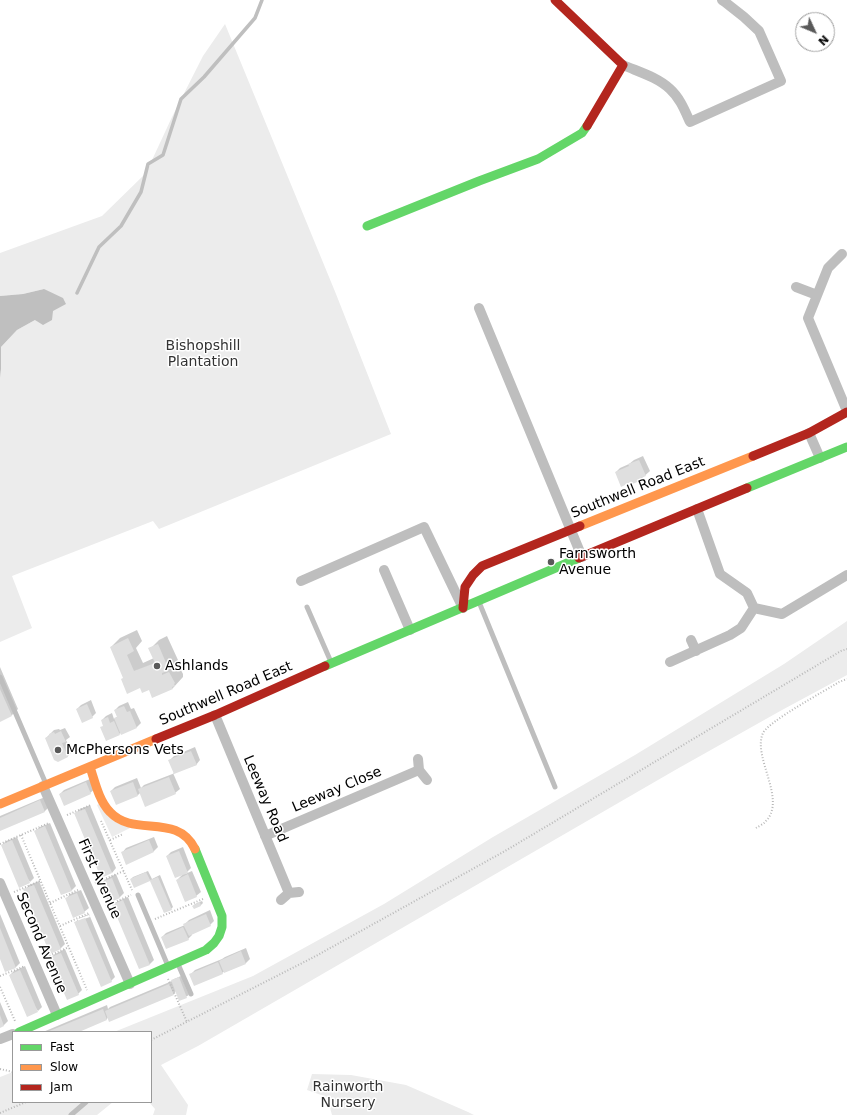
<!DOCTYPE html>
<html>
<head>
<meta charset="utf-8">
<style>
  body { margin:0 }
  #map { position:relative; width:847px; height:1115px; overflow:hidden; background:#fff; font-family:"DejaVu Sans",sans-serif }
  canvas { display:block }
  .legend { position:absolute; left:12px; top:1031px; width:140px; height:72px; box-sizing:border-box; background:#fff; border:1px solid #999; margin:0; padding:5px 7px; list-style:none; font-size:12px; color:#000 }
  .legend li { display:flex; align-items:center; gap:8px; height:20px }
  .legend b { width:20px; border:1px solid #999 }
  .north { position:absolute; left:795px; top:12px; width:40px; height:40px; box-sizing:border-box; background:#fff; border:1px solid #999; border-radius:50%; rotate:134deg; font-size:11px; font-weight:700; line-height:16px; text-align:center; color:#000 }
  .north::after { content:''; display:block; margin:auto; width:14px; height:18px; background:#595959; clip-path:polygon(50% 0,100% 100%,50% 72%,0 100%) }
</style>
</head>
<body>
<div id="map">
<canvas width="847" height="1115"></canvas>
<ul class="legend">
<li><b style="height:5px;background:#63d668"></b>Fast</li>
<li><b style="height:5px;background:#ff974d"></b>Slow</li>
<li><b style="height:5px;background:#b3261e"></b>Jam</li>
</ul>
<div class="north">N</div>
</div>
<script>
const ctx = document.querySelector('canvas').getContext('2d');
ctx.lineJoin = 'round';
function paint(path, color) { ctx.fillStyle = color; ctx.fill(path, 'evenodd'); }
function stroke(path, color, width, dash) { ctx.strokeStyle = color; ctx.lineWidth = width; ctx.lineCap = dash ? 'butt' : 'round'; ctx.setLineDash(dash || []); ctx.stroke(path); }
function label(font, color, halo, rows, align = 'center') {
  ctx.font = font + ' "DejaVu Sans",sans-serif'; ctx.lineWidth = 3; ctx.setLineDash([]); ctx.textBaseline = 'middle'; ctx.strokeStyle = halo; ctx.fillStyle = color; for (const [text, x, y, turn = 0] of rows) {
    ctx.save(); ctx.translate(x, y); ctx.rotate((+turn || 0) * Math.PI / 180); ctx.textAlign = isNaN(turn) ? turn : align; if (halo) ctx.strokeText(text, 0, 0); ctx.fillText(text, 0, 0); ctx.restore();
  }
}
const green = new Path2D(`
  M225,24L336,294L391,434L159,529L153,521L12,576L32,628L0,642V378L1,369V347L17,330L35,320L44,289L23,294L0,296V253L102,216L146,173L172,117L203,56Z
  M847,621V675L782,710L677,769L198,1046L161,1065L188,1105L186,1115H153L155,1109L149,1102H151V1032H114L253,976L384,904L493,837L635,755L784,664Z
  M100,803L130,828L112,837L97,805Z
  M13,1072V1102H113L97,1115H0V1077Z
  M312,1074L351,1075L406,1085L468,1112L474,1115H332L327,1097L307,1090Z`);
const water = new Path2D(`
  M44,289L63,298L66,304L53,311L52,320L43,325L35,320L17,330L1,347V369L0,378V296L23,294Z`);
const shadow = new Path2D(`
  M643,456L650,471L641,479L630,482L616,472L620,468L629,464L634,460Z
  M137,630L142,641L136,648L143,663L154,658L150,649L159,640L167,636L178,660L171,667L178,664L183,674V677L173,688L153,697L150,689L140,687L124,678L111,647L120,638Z
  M0,667L18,709L12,715L0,720Z
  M91,700L96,713L92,717L77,709L81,705Z
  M128,702L131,709L134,708L141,723L137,727L121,732L120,734L104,725L102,720L106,716L112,713L114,719L118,716L115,710L119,706Z
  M65,728L70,737L66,740L72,752L67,757L46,738L54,730L59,729L60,730Z
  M195,747L200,760L196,765L173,773L180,789L175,793L141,792L138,795L111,791L115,787L137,778L141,788L144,785L175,773L170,760L174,756Z
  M90,779L95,789L90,793L60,794L64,790Z
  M45,797L49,807L45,811L0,830V816Z
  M90,805L116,868L112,873L75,814L80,809Z
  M50,823L76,886L72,890L62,894L35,831L40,827Z
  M17,837L34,878L30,882L2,845L6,841Z
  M154,837L158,847L154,851L126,863L122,853L126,848Z
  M183,847L191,868L185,874L192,871L201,892L196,896L177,880L183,874L167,856L171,852Z
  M148,871L152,879L160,875L173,907L171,909L164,912L151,880L134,886L131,879L133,877Z
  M116,874L124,893L120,897L109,901L101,883L106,879Z
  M39,881L65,944L61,948L51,952L25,890L29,885Z
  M81,890L89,908L84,912L66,899L70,894Z
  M128,897L154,960L150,964L140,968L113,905L118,901Z
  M202,901L203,903L201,905L194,908L193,906L195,904Z
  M210,910L214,921L210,925L192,933V935L188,939L162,937L166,933L185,925V924L189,920Z
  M0,914L20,963L16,967L6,971L0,957Z
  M89,914L115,977L111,981L75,923L79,918ZM89,915L90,917L78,921V919Z
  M246,948L250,959L246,963L225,972V971L222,973L190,975L195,970L222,959L225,957Z
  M65,949L82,990L78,994L50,958L55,954Z
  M25,966L42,1007L38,1011L10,975L14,971Z
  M181,976L189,995L180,1000L176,991L173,994L108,1017L107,1019L76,1032H43L107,1005L108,1009L110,1007L172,981L174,979Z
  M0,1002L8,1021L4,1025L0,1027Z`);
const stream = new Path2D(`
  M77,293L99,247L121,226L141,192L148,164L163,155L181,99L204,77L255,18L262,0`);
const building = new Path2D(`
  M639,460L646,476L641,478L642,480L630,485L629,483L621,487L615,472L629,466L628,464Z
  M128,638L134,651L127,655L134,671L155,663L148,648L158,644L169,670L162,673V675L169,672L175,683L174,684L175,686L172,687L173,689L152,698L149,690L142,693L140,688L127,694L121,679L123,678L110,647Z
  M0,689L12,716L0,722Z
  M87,704L93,718L82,723L76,709Z
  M124,706L127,712L130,711L137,728L121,735L114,718L117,717L114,710Z
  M108,717L110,723L114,721L120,735L106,741L100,727L103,726L101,720Z
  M61,731L66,742L62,743L68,757L58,762L54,760L45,738L49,736V734L54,732L55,734Z
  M191,751L197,765L174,774L168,760Z
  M169,777L176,794L145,807L138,789Z
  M86,782L91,794L64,806L59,794Z
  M133,782L138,796L116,805L110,791Z
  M40,800L45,812L0,831V818Z
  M85,809L112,873L101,878L74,813Z
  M45,826L72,891L61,895L34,831Z
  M12,840L30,883L19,888L1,845Z
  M149,840L154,852L126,865L121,852Z
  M179,851L188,873L175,878L166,856Z
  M146,872L150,880L158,877L172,910L164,913L150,881L134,888L130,879Z
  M188,874L197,897L185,902L176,880Z
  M112,878L120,898L109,903L100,883Z
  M34,885L61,949L50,954L23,889Z
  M77,893L85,913L73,918L65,898Z
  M123,900L150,965L139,969L112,905Z
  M200,902L201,906L194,909L192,906Z
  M206,914L211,926L189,936L183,924Z
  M85,918L112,982L101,987L74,922Z
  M183,927L189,940L166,949L161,937Z
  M0,928L16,968L5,972L0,959Z
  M241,951L246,964L224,973L219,961Z
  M61,953L79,995L67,1000L49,958Z
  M218,962L223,974L194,986L189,974Z
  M20,970L38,1012L27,1017L9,975Z
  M179,977L187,998L179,1001L171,980Z
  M169,984L174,995L109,1022L105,1011Z
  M103,1009L107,1020L79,1032H47Z
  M0,1015L4,1026L0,1028Z`);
const path = new Path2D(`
  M67,815L91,805
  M101,821L132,890
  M756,828C759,826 764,824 766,821C787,799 752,757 763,733C769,721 825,691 839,682L847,679
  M21,835L87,990
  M110,840L123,834
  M0,844L49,823
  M95,883L124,871
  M14,892L40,881
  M50,903L78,890
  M106,906L131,895
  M155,919L203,899
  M60,926L89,913
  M44,958L69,947
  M0,976L25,966
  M168,979L187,1022
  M0,987L15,1021
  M151,1040L314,957L505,851L841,651L847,649
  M0,1069L13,1072
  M0,1113L26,1102`);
const lane = new Path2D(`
  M479,602L555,787
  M307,607L331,662
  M0,677L46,784
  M138,895L168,966
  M178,964L191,994
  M71,1115L86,1102`);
const street = new Path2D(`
  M623,65C639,72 657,77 670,89C680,98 685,111 690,122L781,81L759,31L744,17L725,2L722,0
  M842,254L828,268L808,318L847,411
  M796,287L817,295
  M479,308L582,557
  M809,433L820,458
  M697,509L720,574L747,593L754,608
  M384,570L410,630
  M301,581L424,527L463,608
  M691,640L696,651
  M670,662L730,635L741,628L754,608L782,614L847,575
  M215,715L289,893
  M418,759L419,770L427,780
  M43,786L130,984
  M265,836L419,770
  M0,883L57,1015
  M281,900L289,893L299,892
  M0,1039L13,1034`);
const fast = new Path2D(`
  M367,226L479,181L538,159L582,133L587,126
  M747,488L847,447
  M325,666L579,558
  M19,1032L206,950L214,943L219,936L222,927V916L195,849`);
const slow = new Path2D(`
  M580,526L753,456
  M90,767C95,782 99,801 110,812C134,838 177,812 195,849
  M0,804L156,739`);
const jam = new Path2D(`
  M555,0L623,65L587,126
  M753,456L809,433L847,412
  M579,558L747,488
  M463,608L465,587L473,575L482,566L580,526
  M156,739L215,715L325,666`);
const markers = [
  [551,562,4,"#595959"],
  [157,666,4,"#595959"],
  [58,750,4,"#595959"]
];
const parkNames = [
  ["Bishopshill",203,346],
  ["Plantation",203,362],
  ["Rainworth",348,1087],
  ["Nursery",348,1103]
];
const streetNames = [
  ["Southwell Road East",638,488,-22],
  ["Southwell Road East",226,694,-23],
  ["Leeway Close",337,790,-23],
  ["Leeway Road",265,799,67],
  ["First Avenue",99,879,66],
  ["Second Avenue",41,943,67]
];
const poiNames = [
  ["Farnsworth",559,554],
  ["Avenue",559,570],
  ["Ashlands",165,666],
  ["McPhersons Vets",66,750]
];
paint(green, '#ececec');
paint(water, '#bfbfbf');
paint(shadow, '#0003');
stroke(stream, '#bfbfbf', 3.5);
paint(building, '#dfdfdf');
stroke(path, '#b9b9b9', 2, [1, 2]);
stroke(lane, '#bebebe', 5);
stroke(street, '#bebebe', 10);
stroke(fast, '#63d668', 9);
stroke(slow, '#ff974d', 9);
stroke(jam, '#b3261e', 9);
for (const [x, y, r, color] of markers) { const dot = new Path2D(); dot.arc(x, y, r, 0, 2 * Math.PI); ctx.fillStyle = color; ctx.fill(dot); stroke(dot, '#fff', 1.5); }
label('14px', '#333', '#fff', parkNames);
label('14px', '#000', '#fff', streetNames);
label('14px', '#000', '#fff', poiNames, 'left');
</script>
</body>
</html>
